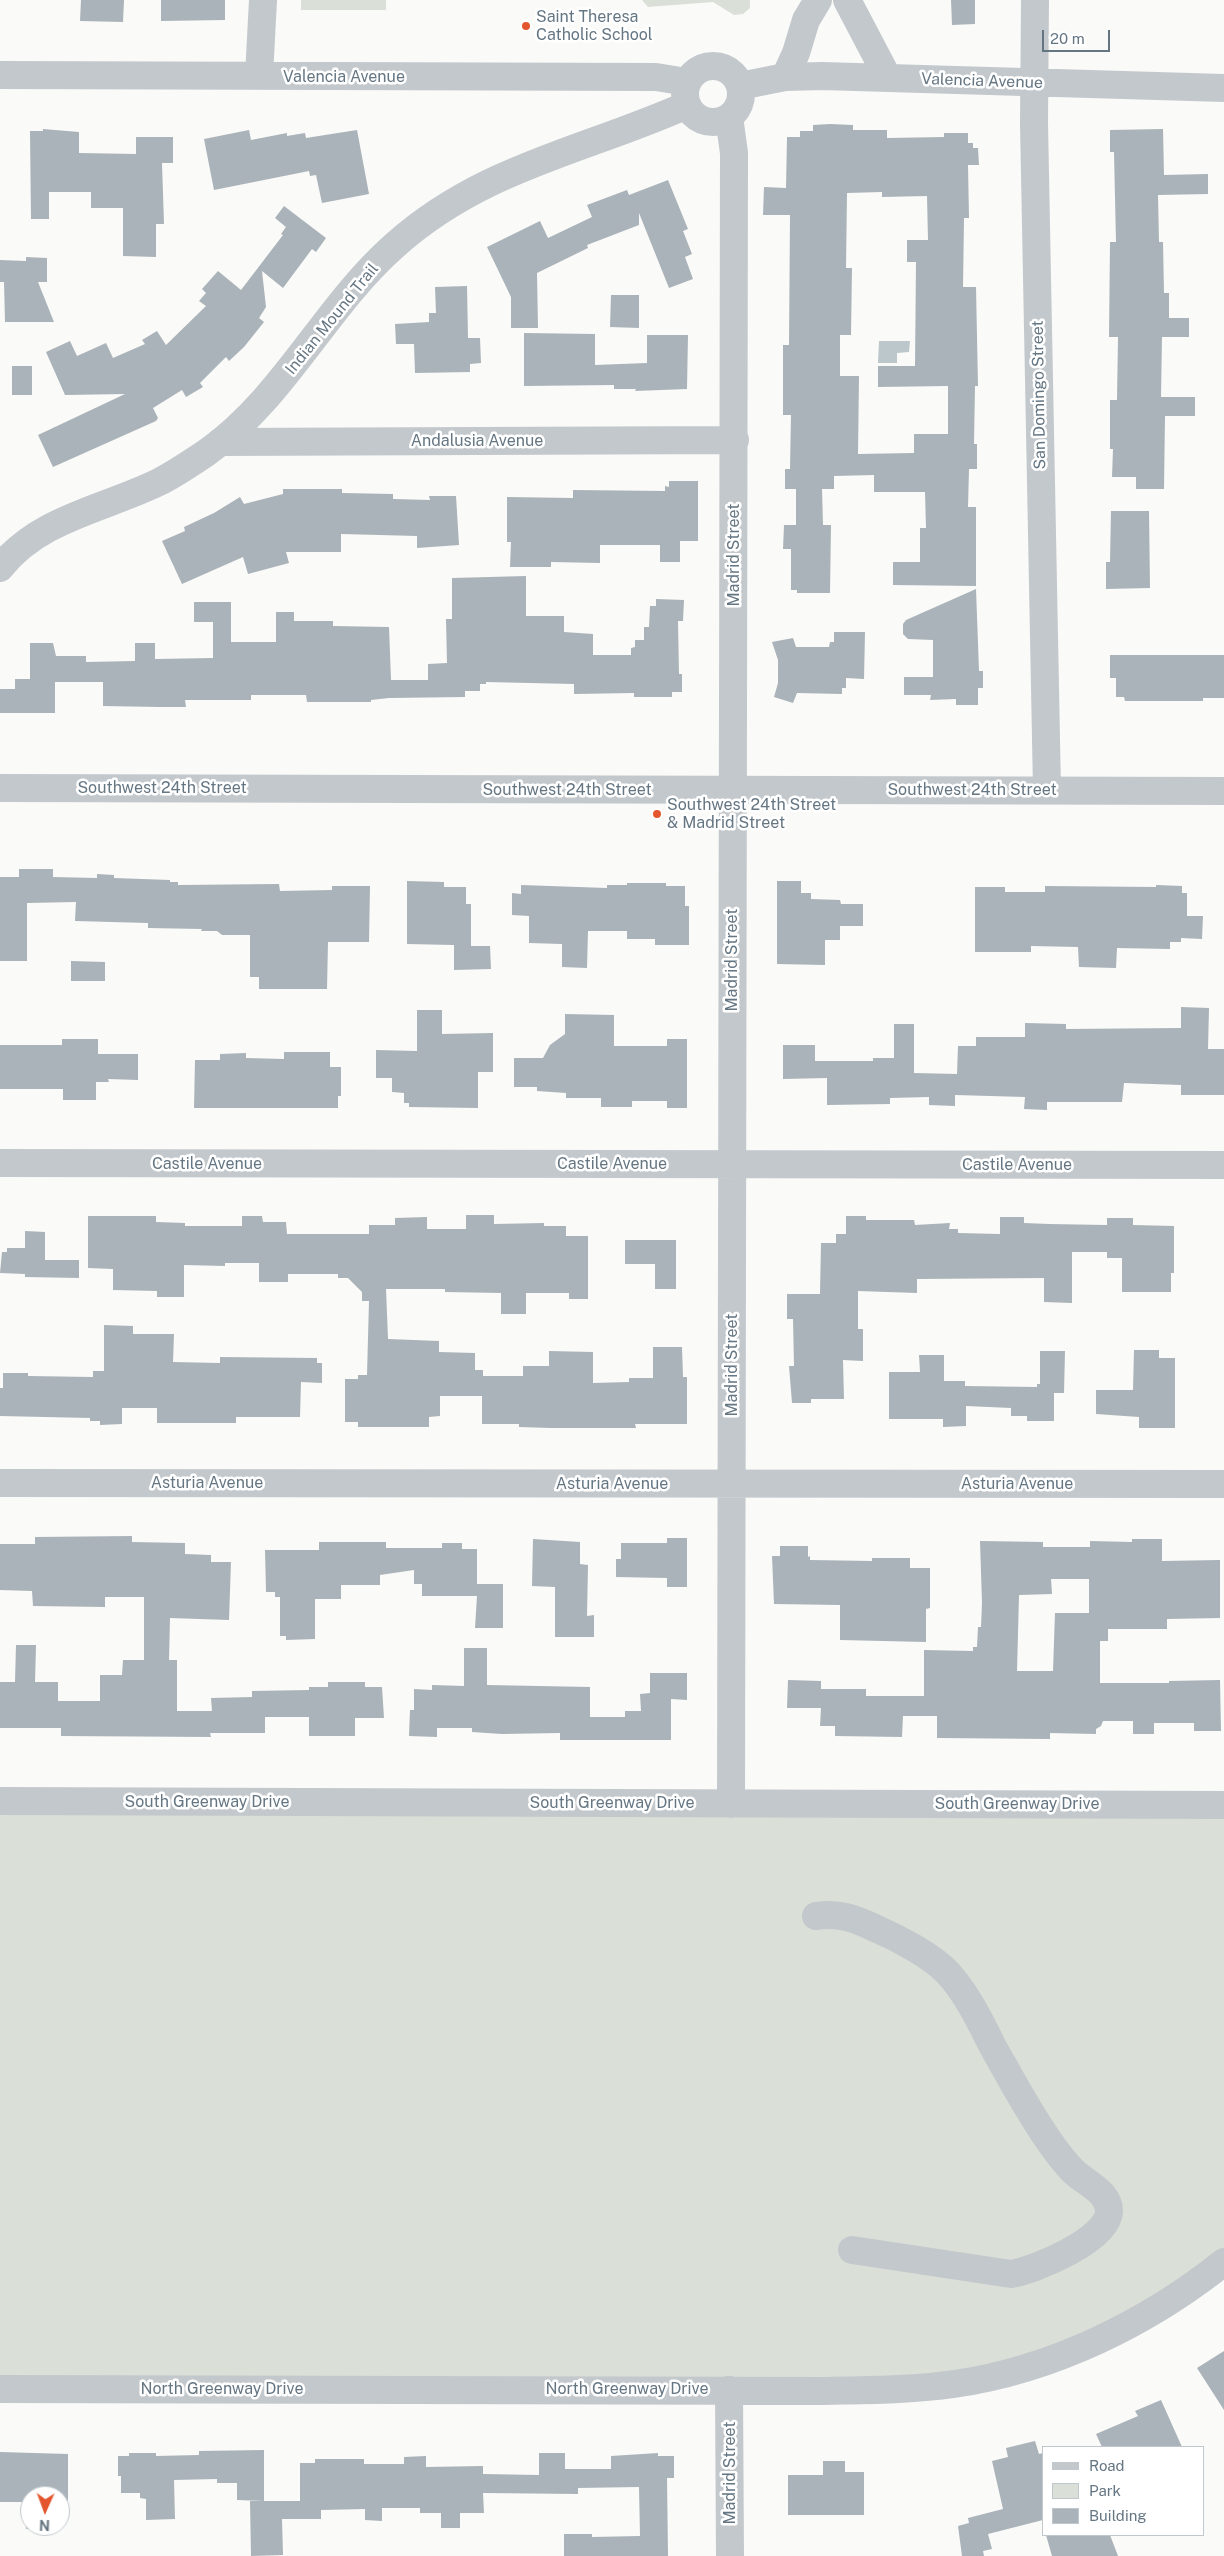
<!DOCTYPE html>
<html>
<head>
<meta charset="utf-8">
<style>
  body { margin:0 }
  #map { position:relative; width:1224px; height:2556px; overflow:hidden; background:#fafaf8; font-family:"Public Sans",sans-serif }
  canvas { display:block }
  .legend { position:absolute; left:1042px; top:2446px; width:162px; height:90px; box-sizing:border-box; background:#fff; border:1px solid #c1c8cd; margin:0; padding:6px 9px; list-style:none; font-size:15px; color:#657683 }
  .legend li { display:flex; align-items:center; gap:10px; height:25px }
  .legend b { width:25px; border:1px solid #c1c8cd }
  .north { position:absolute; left:20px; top:2486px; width:50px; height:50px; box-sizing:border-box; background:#fff; border:1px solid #c1c8cd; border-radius:50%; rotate:182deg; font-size:14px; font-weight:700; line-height:20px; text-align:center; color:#657683 }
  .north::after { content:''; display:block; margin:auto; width:18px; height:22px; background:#e4572e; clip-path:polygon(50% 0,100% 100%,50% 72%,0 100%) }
  .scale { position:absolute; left:1042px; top:30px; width:68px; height:22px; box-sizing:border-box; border:2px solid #657683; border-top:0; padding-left:6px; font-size:15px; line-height:18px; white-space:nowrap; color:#657683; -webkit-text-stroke:4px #fff; paint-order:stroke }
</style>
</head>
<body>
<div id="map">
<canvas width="1224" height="2556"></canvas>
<ul class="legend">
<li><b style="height:6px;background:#c3c8cc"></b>Road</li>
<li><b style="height:14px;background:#dadfd7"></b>Park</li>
<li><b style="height:14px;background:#aab3b9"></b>Building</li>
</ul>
<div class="north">N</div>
<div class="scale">20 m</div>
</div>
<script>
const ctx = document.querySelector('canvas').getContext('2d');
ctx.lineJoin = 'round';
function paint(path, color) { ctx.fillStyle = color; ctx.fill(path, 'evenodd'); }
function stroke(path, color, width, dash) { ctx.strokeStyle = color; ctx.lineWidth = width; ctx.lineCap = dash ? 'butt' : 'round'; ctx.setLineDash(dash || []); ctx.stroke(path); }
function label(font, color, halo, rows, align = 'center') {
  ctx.font = font + ' "Public Sans",sans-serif'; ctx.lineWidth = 5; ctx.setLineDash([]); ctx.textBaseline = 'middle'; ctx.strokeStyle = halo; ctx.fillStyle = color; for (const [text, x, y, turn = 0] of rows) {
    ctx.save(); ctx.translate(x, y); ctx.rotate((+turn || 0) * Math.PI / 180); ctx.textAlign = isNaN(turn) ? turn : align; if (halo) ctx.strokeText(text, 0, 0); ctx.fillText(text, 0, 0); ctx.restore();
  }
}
const green = new Path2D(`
  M301,0H386V10H301Z
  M642,0H750V8L743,14L734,15L713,2L648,7Z
  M0,1811L1224,1814V2249L1162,2296L1039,2354L900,2381L0,2380Z`);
const water = new Path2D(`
  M879,341H910L909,352L897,353V363H878Z`);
const building = new Path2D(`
  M81,0H124L123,22L80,21Z
  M161,0H225V20L161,21Z
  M951,0H975V24L952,25Z
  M830,124L853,125V130H887V138L944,137V133H968V143H973V148H978L979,165H968L969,218H964L963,287H976L978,386H975L974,444H977V469H969L968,507H976V586L893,585V562H920V528H926L925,492H874V475L834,476V489H822L823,525H831L830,593H797V590H791V549H783L784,525H796V489H785V469H790L791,415H783V345H789L790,215H763L764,187L786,188L787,137H800V131H813V125ZM882,192V197L927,196L928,240H907V262H916L915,366H878V387L948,386V434H914V453L858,454L859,376H840V335H851L852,268H846L847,193Z
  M43,129L79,132V153L136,154V137H173V163H162L164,224H156V257L123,256V208H91V192H49V219H31L30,131H43Z
  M1163,129L1164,175L1208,174V194L1158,195L1159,242H1163L1164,293H1169V318H1189V337H1162L1161,397H1195V416H1165L1164,489H1136V477H1112L1113,449H1110V400H1117L1118,337H1109L1110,242H1116L1114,152H1110V130Z
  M249,130L251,140L287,133V136L305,133L306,138L357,130L369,194L322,203L316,175L310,176L309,171L214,190L204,139Z
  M668,180L688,229L683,231L692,254L685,257L693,279L669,288L639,213V225L587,245L588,248L537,273L538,328H511V297L487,247L540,221L548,238L592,217L587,205L627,190L629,195Z
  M284,206L326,238L316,252L312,249L283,288L262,271L266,307L259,318L264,322L244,347L229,361L226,357L200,383L203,387L186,397L182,390L153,408L158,418L156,421L53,467L38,435L125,394L65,395L46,352L70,341L77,356L106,343L113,358L145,344L142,340L157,331L166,345L206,306L199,301L206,293L202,289L218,271L241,290L283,235L281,234L286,227L275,218Z
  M26,257L47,258V282H38L54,322H5L4,282H0V260L26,261Z
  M467,286L468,338H480L481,363L470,364V372L415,373L414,344H396L395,324L429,322V313H436L435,287Z
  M611,295H639V328L610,327Z
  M524,333L595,334V365L647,363V335H688L687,389L635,391L636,389H614V385L524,386Z
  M12,366H32V395H12Z
  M669,481H698V541H680V562H660V545H600V563L551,562V567H510L511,542H507V497L573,498V490L665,491V486L669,487Z
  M283,489H342V493L393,494V499L430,500L429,496H456L459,545L417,548V536L341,534V552H286L289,563L248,574L243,557L182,584L162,541L185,531L184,527L214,513L240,497L244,504L283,494Z
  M1111,511H1149L1150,588L1106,589V562H1110Z
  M526,576V616H564V632L593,634V655H631V648L635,647V640H644V627H649L650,606H656V599L684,600L683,621H678L679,674H682V692H672V697H634V693L574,694V684L486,682V684H480V691H465V697L389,698L371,700V702H307L306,695H251V700H185L186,707H159L103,706V682H55V713H0V689H15V679H30V643H53L56,656H86V662L135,661V643H155V659L213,658V622H194V602H231V642H276V612H294V621H333V626L389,627L391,680H428V664L447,663L446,619H452V578Z
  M976,589L979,671H983V688H978V705H956V699L930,700L931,695H904V677H933V640L908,639L903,634V624L906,620Z
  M834,632H865L864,679L846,678V688H842V694L797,693L793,703L774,697L778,683V660L772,642L793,638L796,647H829L830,642H834Z
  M1110,655H1224V698H1203V701H1125L1124,697H1116V678H1110Z
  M19,869H53V877L97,878V874L114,875V878L170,880V882H178V885L279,884L280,891L332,890V886H370L369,942H328L327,989H259V977H250V935H222L217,931H201L202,929L148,928V923L75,921L76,902L27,903V961H0V877H19Z
  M407,881L444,882V887H466V904H471V946H490L491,969L454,970V945L407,944Z
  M777,881H801V893H811V899L840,900L841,904H863V926H840V940H825V965L777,964Z
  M627,883H666V886H685V906H689V945H655V939H627V931H588L587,968L562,967V944L529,943V916L512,915V893L521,894V885L607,888V885H627Z
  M1156,885L1182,886V893H1187V916H1203L1202,939L1181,938V942H1170V949L1117,948L1116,968L1079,967L1078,947L1031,946V952H975V887H1005V892H1045V886L1156,887Z
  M71,961L105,962V981H71Z
  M1181,1007L1209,1008L1208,1049H1224V1095H1181V1085L1124,1083L1122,1102H1047V1110L1024,1109L1025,1097L955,1095V1106L929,1105V1097L890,1098V1104L827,1105V1078L783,1079V1045H815V1061H873V1058H894V1024H914V1073L957,1074L958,1046H976V1037H1025V1023L1066,1024V1029L1181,1028Z
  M417,1010H442V1034L493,1033V1072H478V1108L409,1107V1103H404V1093L392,1092V1078H376V1050L417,1051Z
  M565,1014L614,1015V1046H667V1039H687V1108H667V1101H632V1107H601V1098H566V1093L537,1091V1087H514V1058H543L550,1045L565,1034Z
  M62,1039H98V1054H138V1080L108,1079L109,1082H96V1100H63V1089H0V1045H62Z
  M284,1052H330V1067H341V1096H338V1108H194L195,1060H220V1054L246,1053V1058L284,1059Z
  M466,1215H494V1224L544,1223V1226H566V1236H588V1299H569V1293H526V1314H501V1293L445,1292V1289H386L388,1339L439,1341V1352L475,1353V1370H483V1376H523V1366H549V1351L593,1352V1383L629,1382V1378H653V1347H682L683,1377H687V1424H635L636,1428H551L519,1427V1424H482V1396H440V1416L429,1417V1427H358V1422H345V1379H358V1375H367L369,1301H362V1292L348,1278H338V1274H288V1282H259V1263H225V1266L184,1265V1297H157V1291L113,1290V1269L88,1268V1216H156V1222L185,1223V1226H242V1216H262L263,1222H286L287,1234H369V1225H395V1218L427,1217V1229H466Z
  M846,1216H866V1220H914L915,1225L950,1223L949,1229H958V1233L1000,1234V1217H1024V1223L1049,1224L1107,1225V1218H1133V1225L1174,1226V1273H1171V1292H1122V1258H1107V1252H1072V1303L1044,1302V1278L917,1279V1293L858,1291V1329H863V1361L843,1360L844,1399H811V1403H792L789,1366H794L793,1319H787V1294H820L821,1243H836V1234H846Z
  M25,1231L45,1232V1260H79V1278L25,1277V1274L0,1273L2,1252H7V1248H25Z
  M625,1240H676V1289H655V1264H625Z
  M104,1325L133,1326V1334H174L173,1362L220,1363V1357L317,1358V1363H322V1383L301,1382L300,1417H236V1423H157V1408H122V1424L100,1425V1421H90V1418L0,1416V1388H3V1373H28V1376L93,1377V1371H104Z
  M1134,1350H1159V1358H1175V1428H1139V1417L1096,1414V1390H1133Z
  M1040,1351H1065L1064,1393H1054V1421H1027V1416H1011V1408L966,1406V1426L943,1427V1419H889V1372H920L919,1355H944V1381H965V1386L1037,1387V1384H1040Z
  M132,1536V1542L185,1543V1554L211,1555V1562H231L229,1620L170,1618L169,1660H177V1711H212L211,1698L252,1697V1691L309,1690V1687H328V1682H365V1687H382L384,1718H355V1736H309V1717H265V1733H210L211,1737L61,1736V1728H0V1682H15L16,1645H36L35,1682H58V1701H100V1675H122L123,1660H144V1597H105V1607L33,1606L32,1591L0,1590V1544H35V1537Z
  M667,1538H687V1587H667V1578L616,1577V1559H621V1543H667Z
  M533,1539L580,1542V1564L588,1565L587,1616L594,1615V1637H555V1587L532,1586Z
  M1132,1539H1162V1561L1220,1560V1618L1167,1619V1629H1108V1641H1100V1683H1169V1681L1220,1680L1221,1731H1194V1723H1154V1734H1133V1721H1103L1101,1726L1096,1729V1734L1050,1733V1739L937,1738V1716H903L902,1737L835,1736V1726H820L821,1708H787L788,1680L821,1681V1689H866V1696H924V1650L973,1651V1647H977L978,1627H981L982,1603L980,1541L1043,1542V1547H1090V1541L1132,1542ZM1051,1579H1089V1613H1055L1053,1671H1017L1019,1595L1052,1594Z
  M319,1542H386V1548H442V1543H462V1549H477V1596V1584H503V1628H475L477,1596H422V1584H414V1570L380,1575V1585H341V1599H315V1639L286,1640V1636H280V1597H275V1592H266L265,1550H319Z
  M780,1546H808V1557L810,1556V1560L872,1561V1558H910V1568H930V1608L926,1609V1642L840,1640V1605L774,1604L772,1556H780Z
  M464,1648H487V1685L590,1687V1717H625V1711H641L640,1694L650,1693V1673H687V1700L671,1699V1740H560V1733L502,1734L472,1732V1728H437V1737L409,1736L410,1710H414V1689L432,1690V1685L464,1686Z
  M1224,2351V2410L1197,2368Z
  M1161,2400L1182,2447H1102L1096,2434L1138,2416L1135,2411Z
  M1035,2441L1039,2454L1043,2453V2520L988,2534L992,2549L983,2551L984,2556H962L958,2526L969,2523L968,2518L1003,2509L992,2461L1008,2457L1006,2448Z
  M264,2450V2501L237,2500V2483H217V2479L174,2480L175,2519L146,2520V2499L140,2498V2493H121V2476H118V2456H129V2453H156V2456L199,2455V2451Z
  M0,2452L68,2454V2501L60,2502V2496H30V2526H55V2529H26V2502H0Z
  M539,2453H565V2469H611V2456L658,2453V2456H674V2478H667L668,2556H564V2534H592V2537L640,2536L639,2487L578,2488V2494L483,2493L484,2513H460V2528H441V2513H420V2508H382V2521L365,2520V2509L321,2510V2519H282L283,2555L251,2556L250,2501H300V2463H315V2459H364V2464H404V2457L426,2456V2467L483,2466V2474L539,2475Z
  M823,2461H845V2472H864V2515H788V2475H823Z
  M1046,2535H1110L1118,2556H1052Z`);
const minor = new Path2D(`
  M847,0L888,78
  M1035,0L1034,123L1047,790
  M685 94a28 28 0 1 1 56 0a28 28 0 1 1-56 0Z
  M0,75L656,77L687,82
  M259,76L263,0
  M785,77L796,53L806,20L818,0
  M740,86L785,77L822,76L1224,88
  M729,117L734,153L731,1804
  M220,442L735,440
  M0,568C39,518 104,509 159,482C175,474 191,463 206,453C285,397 324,308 394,246C482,167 584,151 687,105
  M0,788L1224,791
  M0,1163L1224,1165
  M0,1483L1224,1484
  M0,1801L1224,1805
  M816,1916C839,1912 856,1919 877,1929C898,1938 932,1956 948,1973C967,1994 980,2021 993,2047C1011,2079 1028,2111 1049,2141C1056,2151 1064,2162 1073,2171C1085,2183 1110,2192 1109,2212C1107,2240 1035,2270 1011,2274L852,2250
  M0,2389L825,2391C868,2390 911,2390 954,2384C1052,2370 1148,2323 1224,2262
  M729,2390L730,2556`);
const markers = [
  [526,26,5,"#e4572e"],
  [657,814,5,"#e4572e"]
];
const poiNames = [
  ["Saint Theresa",536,17],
  ["Catholic School",536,35],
  ["Southwest 24th Street",667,805],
  ["& Madrid Street",667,823]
];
const streetNames = [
  ["Valencia Avenue",344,77],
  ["Valencia Avenue",982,81,2],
  ["Indian Mound Trail",332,319,-51],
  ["San Domingo Street",1039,395,-91],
  ["Andalusia Avenue",477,441],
  ["Madrid Street",734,555,-90],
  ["Southwest 24th Street",162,788],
  ["Southwest 24th Street",567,790],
  ["Southwest 24th Street",972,790],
  ["Madrid Street",732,960,-90],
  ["Castile Avenue",207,1164],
  ["Castile Avenue",612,1164],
  ["Castile Avenue",1017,1165],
  ["Madrid Street",732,1365,-90],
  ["Asturia Avenue",207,1483],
  ["Asturia Avenue",612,1484],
  ["Asturia Avenue",1017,1484],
  ["South Greenway Drive",207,1802],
  ["South Greenway Drive",612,1803],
  ["South Greenway Drive",1017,1804],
  ["North Greenway Drive",222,2389],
  ["North Greenway Drive",627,2389],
  ["Madrid Street",730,2473,-90]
];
paint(green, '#dadfd7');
paint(water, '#bbc7cb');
paint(building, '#aab3b9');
stroke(minor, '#c3c8cc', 28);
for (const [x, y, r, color] of markers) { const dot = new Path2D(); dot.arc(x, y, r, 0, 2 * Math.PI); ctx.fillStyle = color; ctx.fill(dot); stroke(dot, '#fff', 2); }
label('16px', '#657683', '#fff', poiNames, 'left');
label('16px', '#657683', '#fff', streetNames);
</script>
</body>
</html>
